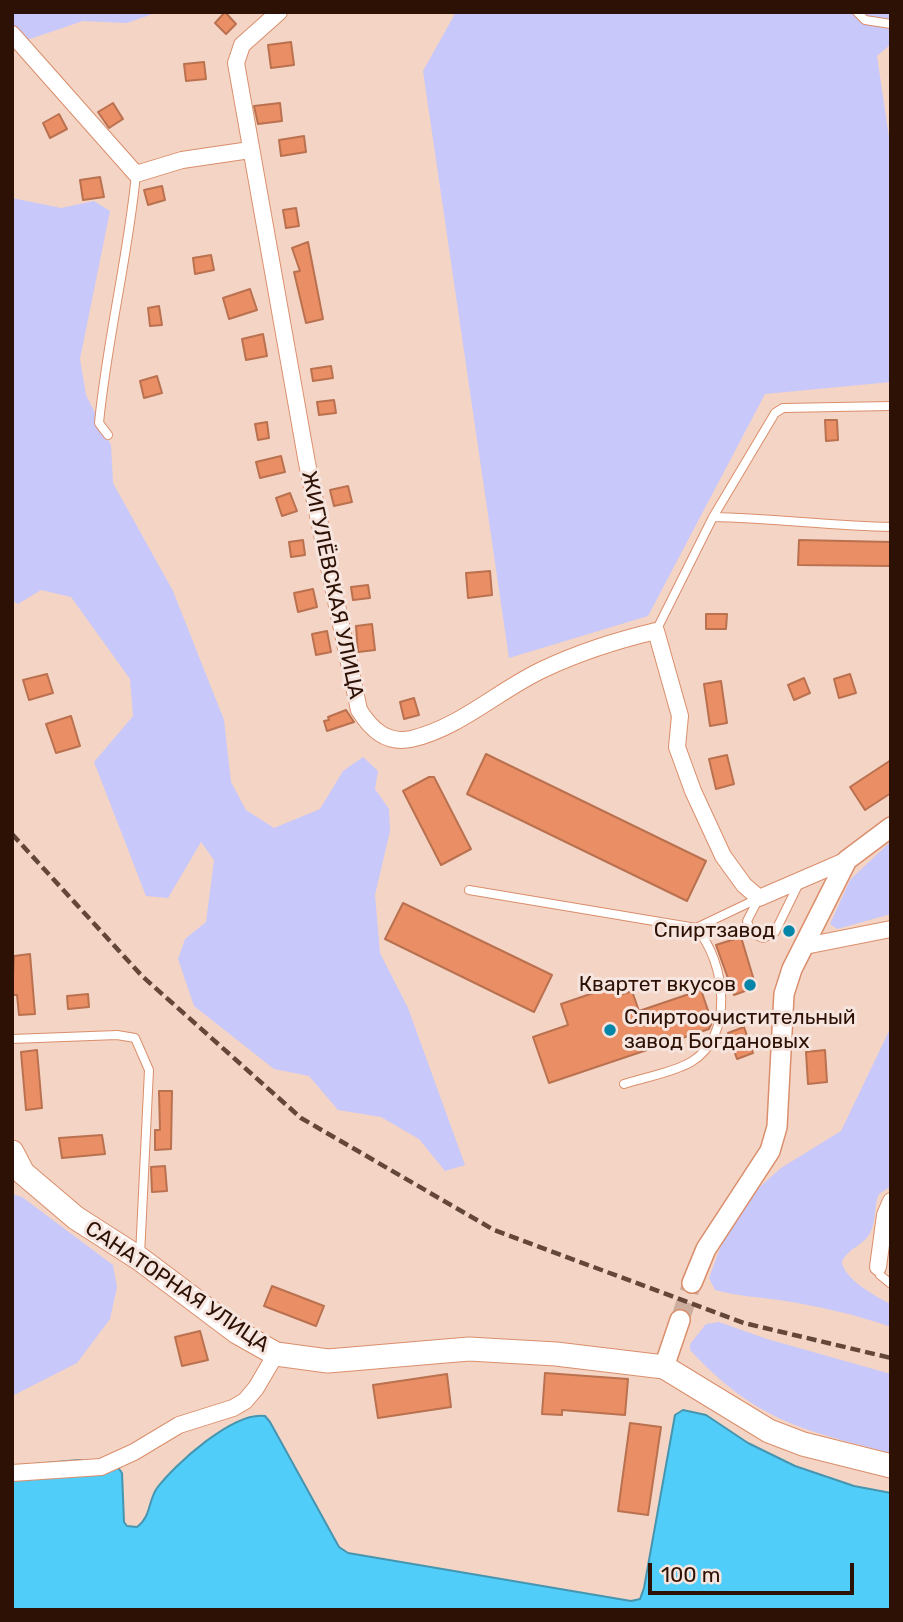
<!DOCTYPE html>
<html>
<head>
<meta charset="utf-8">
<style>
  body { margin:0 }
  #map { position:relative; width:903px; height:1622px; overflow:hidden; background:#f4d4c5; font-family:Rubik,sans-serif }
  canvas { display:block }
  .frame { position:absolute; inset:0; border:14px solid #2d1104; pointer-events:none }
  .scale { position:absolute; left:648px; top:1563px; width:206px; height:32px; box-sizing:border-box; border:4px solid #2d1104; border-top:0; padding-left:9px; font-size:21px; line-height:24px; white-space:nowrap; color:#2d1104; -webkit-text-stroke:5px #f6e5de; paint-order:stroke }
</style>
</head>
<body>
<div id="map">
<canvas width="903" height="1622"></canvas>
<div class="frame"></div>
<div class="scale">100 m</div>
</div>
<script>
const ctx = document.querySelector('canvas').getContext('2d');
ctx.lineJoin = 'round';
function paint(path, color) { ctx.fillStyle = color; ctx.fill(path, 'evenodd'); }
function stroke(path, color, width, dash) { ctx.strokeStyle = color; ctx.lineWidth = width; ctx.lineCap = dash ? 'butt' : 'round'; ctx.setLineDash(dash || []); ctx.stroke(path); }
function label(font, color, halo, rows, align = 'center') {
  ctx.font = font + ' Rubik,sans-serif'; ctx.lineWidth = 6; ctx.setLineDash([]); ctx.textBaseline = 'middle'; ctx.strokeStyle = halo; ctx.fillStyle = color; for (const [text, x, y, turn = 0] of rows) {
    ctx.save(); ctx.translate(x, y); ctx.rotate((+turn || 0) * Math.PI / 180); ctx.textAlign = isNaN(turn) ? turn : align; if (halo) ctx.strokeText(text, 0, 0); ctx.fillText(text, 0, 0); ctx.restore();
  }
}
const green = new Path2D(`
  M12,12H158L127,23L83,21L24,41L12,29Z
  M456,12H891V44L877,56L891,151V382L765,394L648,616L509,658L423,71Z
  M12,198L61,208L94,201L110,211L80,359L86,395L111,445L113,483L173,591L224,720L231,782L246,810L274,828L320,809L343,771L363,757L378,771L375,789L389,809L390,831L375,895L380,953L408,1008L465,1165L445,1171L419,1139L381,1117L338,1110L309,1076L274,1069L194,1006L178,959L185,939L206,922L214,860L201,842L168,898L146,896L94,762L133,716L130,679L71,597L41,590L18,604L12,600Z
  M891,841V914L837,929L830,924L850,880Z
  M891,1027V1186L879,1194C873,1206 877,1221 870,1233C863,1246 848,1248 842,1262C844,1279 876,1297 891,1304V1327C854,1314 818,1306 779,1300C757,1297 737,1296 715,1290L709,1278L725,1235L755,1191L781,1168L841,1131Z
  M12,1194L22,1197L113,1265L117,1287L110,1319L77,1363L12,1396Z
  M719,1322L767,1339L891,1374V1453C802,1430 755,1420 690,1350V1344L706,1324Z`);
const water = new Path2D(`
  M683,1410L706,1415L748,1443L795,1466L854,1486L891,1493V1610H12V1466L79,1460L117,1466L122,1473L124,1522L127,1526L137,1527C151,1517 148,1501 157,1488C175,1464 234,1411 265,1416L270,1422L339,1547L348,1553L631,1601L640,1599L644,1588L675,1415Z`);
const building = new Path2D(`
  M225,12L236,24L226,34L215,23Z
  M291,42L294,65L271,68L268,45Z
  M204,62L206,79L186,81L184,64Z
  M113,103L123,119L109,128L98,112Z
  M280,103L282,121L258,124L254,106Z
  M59,114L67,129L50,138L43,123Z
  M304,136L306,152L281,156L279,140Z
  M100,177L104,197L83,200L80,180Z
  M162,186L165,200L148,205L144,190Z
  M296,208L299,226L286,228L283,210Z
  M308,242L323,319L306,323L294,272L300,271L292,248Z
  M211,255L214,270L195,274L193,258Z
  M250,289L257,310L229,319L223,298Z
  M159,306L162,325L150,326L148,308Z
  M263,334L267,356L246,360L242,339Z
  M331,366L333,378L313,381L311,369Z
  M157,376L162,393L144,398L140,381Z
  M334,400L336,413L319,415L317,402Z
  M825,420H837L838,440L826,441Z
  M267,422L269,438L258,440L255,424Z
  M281,456L285,472L260,478L256,462Z
  M348,486L352,502L334,506L330,490Z
  M290,493L297,511L282,516L276,498Z
  M303,540L305,555L291,557L289,542Z
  M799,540L891,542V566L798,565Z
  M490,571L492,595L468,598L466,573Z
  M368,585L370,598L353,600L351,587Z
  M313,589L317,607L298,612L294,593Z
  M706,614H727L726,629H706Z
  M372,624L375,650L358,652L356,626Z
  M327,631L331,652L316,655L312,634Z
  M47,674L53,693L29,700L23,680Z
  M850,674L856,693L839,698L834,679Z
  M804,678L810,693L794,700L788,685Z
  M721,681L727,723L710,726L704,684Z
  M414,698L419,715L404,719L400,702Z
  M346,710L354,722L327,731L324,721L329,720L328,717Z
  M71,716L80,746L56,753L46,724Z
  M486,754L706,861L687,901L467,794Z
  M727,755L734,784L716,789L709,759Z
  M891,760V793L865,810L850,787Z
  M429,777H434L471,849L441,865L403,791Z
  M403,903L552,975L534,1012L385,939Z
  M741,937L756,987L734,995L716,945Z
  M30,954L35,1014L19,1015L17,995H12L14,956Z
  M617,985L620,995L632,991L639,1011L701,990L712,1022L709,1029L549,1083L533,1037L568,1025L561,1004Z
  M88,994L89,1007L68,1009L67,996Z
  M744,1027L753,1053L737,1059L728,1033Z
  M37,1050L42,1108L26,1110L21,1052Z
  M825,1050L827,1082L808,1084L806,1052Z
  M159,1091H172L171,1149L155,1150V1130H160Z
  M102,1135L105,1154L62,1158L59,1138Z
  M165,1166L167,1191L152,1192L151,1167Z
  M272,1286L324,1306L316,1326L264,1306Z
  M200,1331L208,1360L182,1366L175,1337Z
  M545,1373L628,1379L625,1415L562,1410V1415L542,1414Z
  M447,1374L451,1407L378,1418L373,1385Z
  M630,1423L661,1427L648,1515L618,1511Z`);
const tertiaryTunnel = new Path2D(`
  M680,1320L692,1283`);
const service = new Path2D(`
  M857,12L865,20L891,24
  M108,435L99,423C107,339 128,258 136,174
  M713,517C773,518 831,526 891,527
  M656,631L713,517L775,413L783,408L891,406
  M469,890L696,928C726,962 735,1036 691,1062C672,1073 645,1077 624,1084
  M759,898L747,921L751,933L763,938L775,932L799,883
  M696,928L759,898
  M12,1039L117,1035L135,1038L149,1070L140,1255
  M878,1267L880,1275L891,1284`);
const minor = new Path2D(`
  M279,12L242,45L236,63L307,463L359,710C371,729 386,744 411,739C460,728 500,689 544,669C580,652 618,640 656,631L680,716L677,747L693,791L723,856L744,885L759,898L847,860
  M12,34L136,174L182,160L250,150
  M805,946L891,929
  M878,1267L885,1215L891,1201
  M12,1473L101,1467L134,1452L179,1425L233,1408L245,1401L256,1388L276,1354`);
const tertiary = new Path2D(`
  M692,1283L706,1249L770,1151L777,1127L784,994L792,969L847,860L891,827
  M664,1367L680,1320`);
const secondary = new Path2D(`
  M12,1152L23,1173L76,1218L140,1259L237,1332L276,1354L328,1361L469,1349L556,1354L664,1367L769,1431L803,1444L891,1466`);
const rail = new Path2D(`
  M12,834L142,976L301,1118L494,1230L744,1323L891,1358`);
const markers = [
  [789,931,7,"#0585a8"],
  [750,985,7,"#0585a8"],
  [610,1030,7,"#0585a8"]
];
const streetNames = [
  ["ЖИГУЛЁВСКАЯ УЛИЦА",332,585,78],
  ["САНАТОРНАЯ УЛИЦА",177,1287,34]
];
const poiNames = [
  ["Спиртзавод",775,931],
  ["Квартет вкусов",736,985],
  ["Спиртоочистительный",624,1018,"left"],
  ["завод Богдановых",624,1042,"left"]
];
paint(green, '#c8c8fa');
paint(water, '#51cdf9');
stroke(water, '#4695b0', 2);
paint(building, '#ea8f65');
stroke(building, '#ba714f', 2);
stroke(tertiaryTunnel, '#ccad9e', 19, [19, 10]);
stroke(service, '#da8e6b', 10);
stroke(minor, '#da8e6b', 18);
stroke(tertiary, '#da8e6b', 22);
stroke(secondary, '#da8e6b', 25);
stroke(service, '#fff', 8);
stroke(minor, '#fff', 16);
stroke(tertiary, '#fff', 19);
stroke(secondary, '#fff', 23);
stroke(rail, '#65473a', 4.5, [10, 5]);
for (const [x, y, r, color] of markers) { const dot = new Path2D(); dot.arc(x, y, r, 0, 2 * Math.PI); ctx.fillStyle = color; ctx.fill(dot); stroke(dot, '#f6e5de', 2.5); }
label('21px', '#2d1104', '#f6e5de', streetNames);
label('21px', '#2d1104', '#f6e5de', poiNames, 'right');
</script>
</body>
</html>
